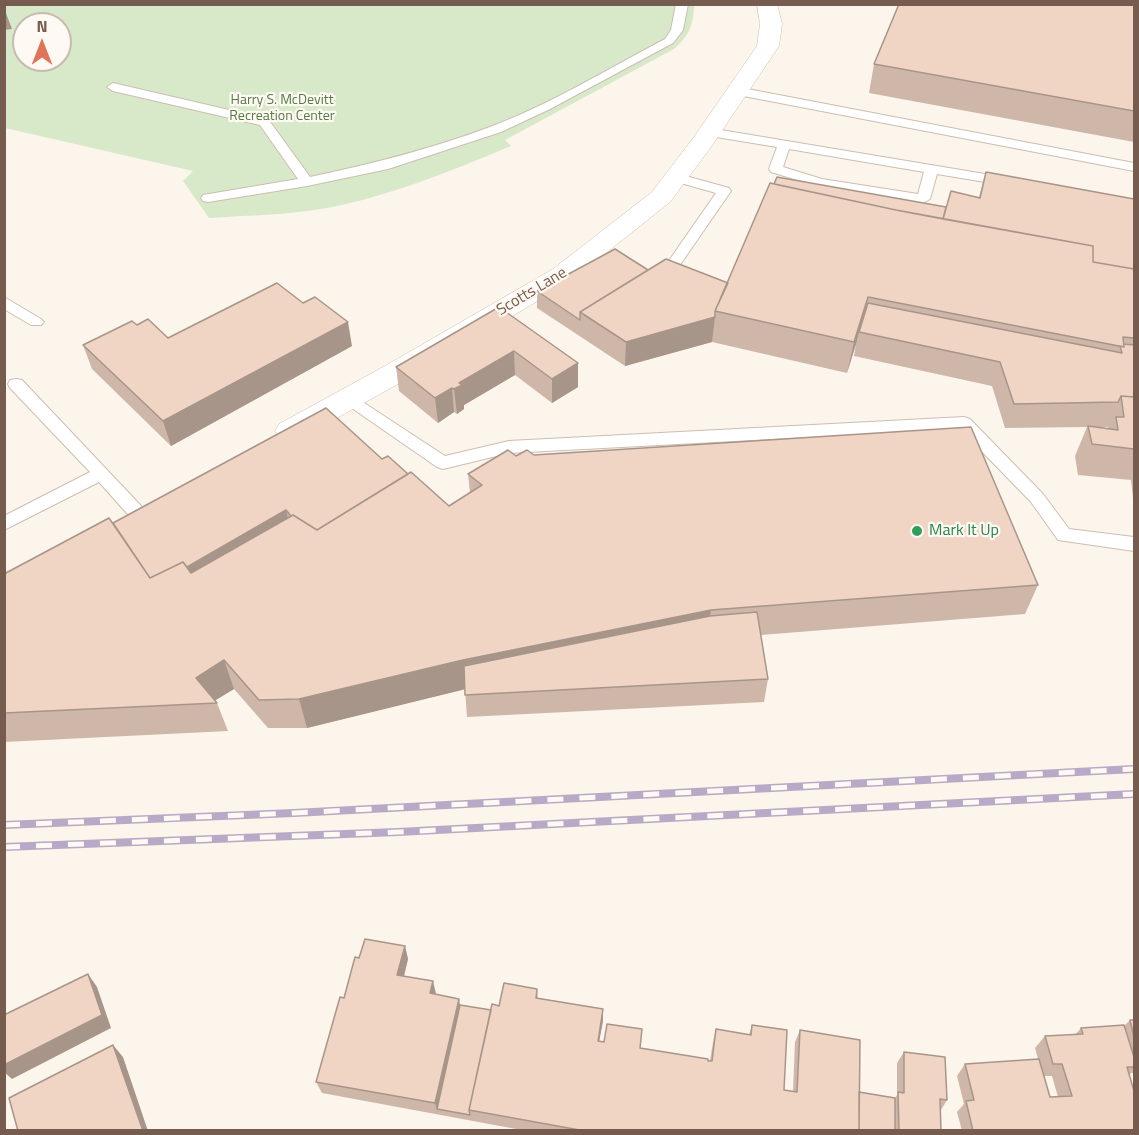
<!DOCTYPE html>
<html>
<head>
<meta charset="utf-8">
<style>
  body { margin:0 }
  #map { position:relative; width:1139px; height:1135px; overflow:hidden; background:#fcf5eb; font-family:"Titillium Web",sans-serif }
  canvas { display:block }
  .frame { position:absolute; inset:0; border:6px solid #765c4f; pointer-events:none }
  .north { position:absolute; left:12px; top:12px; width:60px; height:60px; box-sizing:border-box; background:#fef9f2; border:2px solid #c8bab1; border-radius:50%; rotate:0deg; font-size:16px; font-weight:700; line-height:24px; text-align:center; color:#765c4f }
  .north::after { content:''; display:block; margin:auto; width:21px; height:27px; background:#de7458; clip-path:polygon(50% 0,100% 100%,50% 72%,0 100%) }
</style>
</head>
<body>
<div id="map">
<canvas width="1139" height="1135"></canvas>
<div class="frame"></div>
<div class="north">N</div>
</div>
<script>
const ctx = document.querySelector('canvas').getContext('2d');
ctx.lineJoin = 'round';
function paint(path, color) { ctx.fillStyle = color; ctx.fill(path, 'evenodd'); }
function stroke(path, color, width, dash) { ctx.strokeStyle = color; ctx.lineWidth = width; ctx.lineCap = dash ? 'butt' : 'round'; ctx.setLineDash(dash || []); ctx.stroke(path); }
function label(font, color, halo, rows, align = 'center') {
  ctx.font = font + ' "Titillium Web",sans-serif'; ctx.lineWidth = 4.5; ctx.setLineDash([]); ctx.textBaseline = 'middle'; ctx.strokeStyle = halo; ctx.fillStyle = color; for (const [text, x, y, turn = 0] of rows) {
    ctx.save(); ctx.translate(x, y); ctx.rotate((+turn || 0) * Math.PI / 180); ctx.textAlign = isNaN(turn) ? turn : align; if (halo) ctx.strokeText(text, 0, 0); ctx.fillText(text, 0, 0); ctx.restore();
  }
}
const green = new Path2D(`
  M5,5H694C694,24 689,36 674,49L505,140L511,146C457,169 399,192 342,205C298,215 253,215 209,218L183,181L193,171L5,128ZM24,24H60V60H24Z`);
const service = new Path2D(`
  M676,4H688L683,30L673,43L550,109L501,132L388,169L307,186L208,202L203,201L201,198L203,195L298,179L260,125L113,91L107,87L113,83L268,119L310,177C372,164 431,149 490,127C551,104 608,69 665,39L671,30Z
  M737,87L1134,163V171L733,94L731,91Z
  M709,128L1009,178L1016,182L1009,186L937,174L930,199L923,203L820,187L771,172L769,169L777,147L704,135L703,132L704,129ZM789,149L924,172L918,194L822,179L783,167Z
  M675,173L729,188L731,191L673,275L668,276L661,272L716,193L670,180L668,177Z
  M4,297L41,319L44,322L41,325H31L4,309Z
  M16,379L22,380L144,509L147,514L144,519L138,520L132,519L99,482L4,530V516L90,472L10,388L8,384L10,380Z
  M349,393L445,456L509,441L964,417L970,419L1043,494L1069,529L1134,537V551L1058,540L1031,502L960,429L509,453L443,469L437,467L343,402L341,398L343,394Z`);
const minor = new Path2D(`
  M757,4H777L782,24L779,46L711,147L670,202L571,281L405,380L301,438L290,441L279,438L275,431L279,424L385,366L553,269L652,192L694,137L757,46L760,24Z`);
const rail = new Path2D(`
  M4,825L294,813L1134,769
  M4,847L398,832L1134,794`);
const wall = new Path2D(`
  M1134,4V142L869,93L874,64Z
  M986,172L1134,199V507L1131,480L1078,475L1075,456L1087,427L1005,428L992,386L854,356L856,344L847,373L712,342L625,366L537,308V291L648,270L728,283L946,207L979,197ZM1094,427H1108V428Z
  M499,307L578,363V387L552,403L515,375L464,405V409L457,414L454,412L438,423L399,391L396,367Z
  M137,325L168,338L352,346L171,446L92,369L83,345Z
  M534,455L1038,585L1025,614L761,635L768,679L764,702L467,717L465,689L307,728H268L234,689L215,700L217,703L228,731L4,742V574L113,523L382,459L408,474L449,506L470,493L468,474L516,456Z
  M405,946L408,959L404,976L436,994L460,1005L491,1010L537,989L538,998L603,1009V1021L599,1041L640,1048L710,1061L713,1042L716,1029L749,1035L752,1025L784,1090L793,1092L795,1042L800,1030L859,1092L895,1098L897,1095V1063L904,1052L947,1100L941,1110V1131H527L322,1093L316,1082L359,958Z
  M1130,1020H1134V1073H1131L1129,1075L1134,1131H962L957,1112L964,1104L957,1076L965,1064L1038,1059L1035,1048L1045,1036L1075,1035L1081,1028L1124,1026ZM1044,1076H1052L1058,1097H1050Z`);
const shadedWall = new Path2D(`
  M4,8L12,29L4,30Z
  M868,297L862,327L859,332L856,344L847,373L854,342Z
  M715,317L712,342L625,366L626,342Z
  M348,322L352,346L171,446L163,421Z
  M514,351L515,375L464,405V409L457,414L454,389L459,383Z
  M578,363V387L552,403V379Z
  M452,388L454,412L438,423L435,398Z
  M286,510L292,534L194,592L153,584Z
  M711,610L707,639L466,689L307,728L299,699L463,660Z
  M224,660L234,689L211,703L196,678Z
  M405,946L408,959L401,988L397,975Z
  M88,974L97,987L111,1028L12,1079L4,1072V1065Z
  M433,981L436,994L430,993Z
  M459,999L461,1011L437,1109L438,1114L435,1103Z
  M603,1009V1021L597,1053L598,1041Z
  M113,1045L123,1057L148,1131H143Z`);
const building = new Path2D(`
  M899,4H1134V111L874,64Z
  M986,172L1134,199V269L1093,262V246L943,219L951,191L980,198Z
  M777,177L946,207L943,219L896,210L774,184Z
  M770,183L896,210L1093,246V262L1134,269V338L1123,337L1124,347L868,297L854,342L715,311Z
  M615,249L648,270L580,312V320L537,291Z
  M666,259L728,283L715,311V317L626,342L580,312Z
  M277,283L303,303L315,297L348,322L163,421L83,345L132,321L137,325L148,319L168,338Z
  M868,303L1122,353L1120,346L1124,347V344L1134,345V397L1121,396L1118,402L1014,404L1000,362L859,332Z
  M499,307L578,363L552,379L514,351L459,383L462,385L454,389L452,388L435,398L396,367Z
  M1121,396L1134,397V449L1092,444L1088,426L1118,430L1116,417H1124Z
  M326,408L382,459L388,456L408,474L317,530L293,515L291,516L286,510L187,567L183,562L150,578L113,523Z
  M971,427L1038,585L711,610L463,660L299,699L259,700L224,660L196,678L217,703L4,713V574L109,518L150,578L183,562L191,573L293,515L317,530L411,472L449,506L482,485L468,474L508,450L516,456L527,450L534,455Z
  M757,612L768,679L465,695L464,666L710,616Z
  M365,939L405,946L397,975L433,981L430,993L459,999L435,1103L316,1082L340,997L344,998L355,957L359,958Z
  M88,974L102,1015L4,1065V1015Z
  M504,983L537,989L536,998L603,1009L598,1041L604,1042L607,1024L642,1029L640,1048L708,1059V1061H712L716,1029L751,1035L752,1025L787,1030L784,1090L797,1092L800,1030L860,1040L859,1131H585L469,1110L492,1004L499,1006Z
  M460,1005L491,1010L469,1110L470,1115L437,1109Z
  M1130,1020H1134V1037Z
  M1124,1025L1134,1057V1067H1127L1134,1091V1131H973L966,1101L974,1100L965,1064L1039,1059L1050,1097L1072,1096L1062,1064H1053L1045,1036L1083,1034L1081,1028Z
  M113,1045L143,1131H18L9,1098Z
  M904,1052L945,1057L947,1100L940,1099L941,1131H899L898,1092L904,1093Z
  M859,1092L895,1098V1131H859Z`);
const markers = [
  [917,531,6,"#2e9e5b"]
];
const farParknames = [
  ["Harry S. McDevitt",282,101],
  ["Recreation Center",282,117]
];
const streetNames = [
  ["Scotts Lane",532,292,-31]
];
const leisureNames = [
  ["Mark It Up",929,531]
];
paint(green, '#d7e9c9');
stroke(service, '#cebdb1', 2);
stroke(minor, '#cebdb1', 1);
paint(service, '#fff');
paint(minor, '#fff');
stroke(rail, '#b8a9c6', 8);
stroke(rail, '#fef9f2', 5, [16]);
paint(wall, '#ceb7a9');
paint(shadedWall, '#a89589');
paint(building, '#f0d5c4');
stroke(building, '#a89589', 1.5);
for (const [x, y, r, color] of markers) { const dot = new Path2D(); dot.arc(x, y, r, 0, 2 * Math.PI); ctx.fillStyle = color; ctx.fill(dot); stroke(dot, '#fef9f2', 2); }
label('14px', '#577b47', '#fef9f2', farParknames);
label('16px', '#765c4f', '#fef9f2', streetNames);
label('16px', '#27864d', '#fef9f2', leisureNames, 'left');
</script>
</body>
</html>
